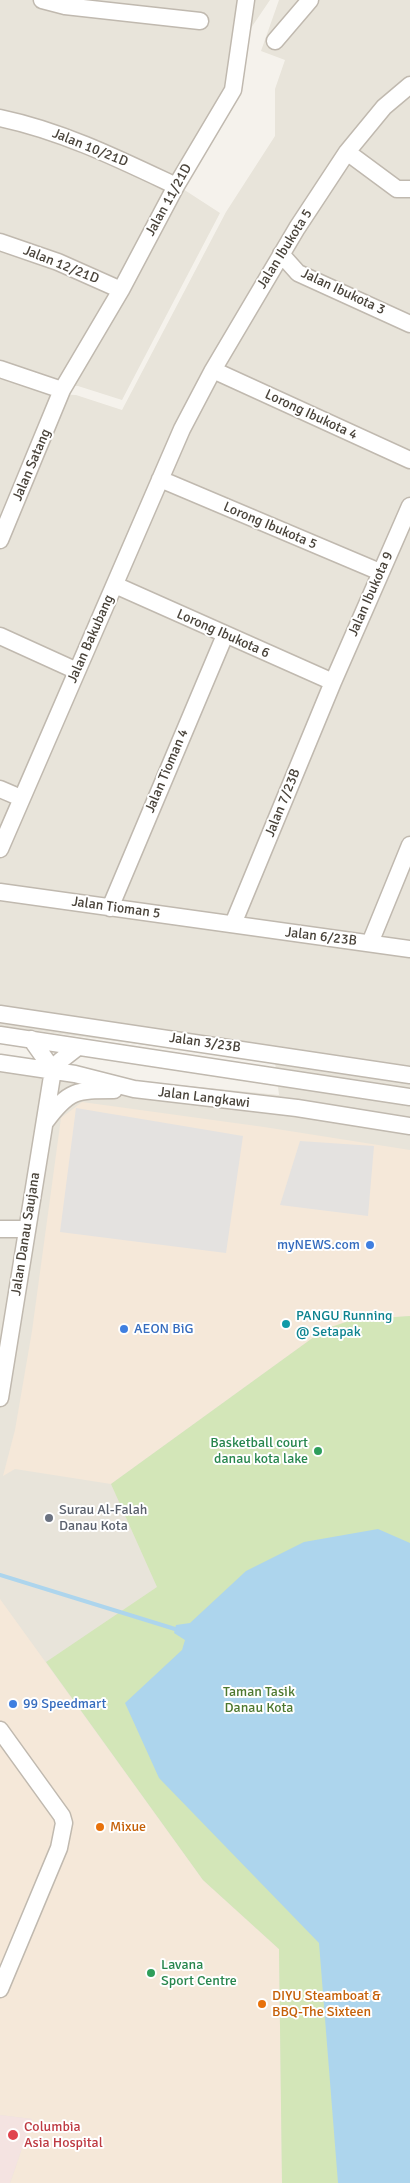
<!DOCTYPE html>
<html>
<head>
<meta charset="utf-8">
<style>
  body { margin:0 }
  canvas { display:block; background:#f5f2ec }
</style>
</head>
<body>
<canvas width="410" height="2183"></canvas>
<script>
const ctx = document.querySelector('canvas').getContext('2d');
ctx.lineJoin = 'round';
function paint(path, color) { ctx.fillStyle = color; ctx.fill(path, 'evenodd'); }
function stroke(path, color, width, dash) { ctx.strokeStyle = color; ctx.lineWidth = width; ctx.lineCap = dash ? 'butt' : 'round'; ctx.setLineDash(dash || []); ctx.stroke(path); }
function label(font, color, halo, rows, align = 'center') {
  ctx.font = font + ' Signika,sans-serif'; ctx.lineWidth = 4; ctx.setLineDash([]); ctx.textBaseline = 'middle'; ctx.strokeStyle = halo; ctx.fillStyle = color; for (const [text, x, y, turn = 0] of rows) {
    ctx.save(); ctx.translate(x, y); ctx.rotate((+turn || 0) * Math.PI / 180); ctx.textAlign = isNaN(turn) ? turn : align; if (halo) ctx.strokeText(text, 0, 0); ctx.fillText(text, 0, 0); ctx.restore();
  }
}
const residential = new Path2D(`
  M0,0H270L251,28L240,91L183,189L220,213L122,400L78,386L59,385L0,366Z
  M279,0H410V2183H0V1067L279,1095L275,1062L0,1026V375L52,394L76,395L122,410L226,212L275,136V89L285,60L261,51Z`);
const commercial = new Path2D(`
  M82,1102L264,1127L410,1150V1316L352,1320L325,1329L111,1484L15,1469L3,1476L15,1430L32,1331L61,1118Z
  M0,1599L203,1880L279,1949L282,2183H10L32,2119L0,2115Z`);
const medical = new Path2D(`
  M0,2115L32,2119L10,2183H0Z`);
const green = new Path2D(`
  M410,1316V2183H282L279,1949L203,1880L46,1662L157,1587L111,1484L325,1329L352,1320Z`);
const parking = new Path2D(`
  M76,1108L243,1136L226,1253L60,1232Z
  M300,1141L374,1146L368,1216L280,1205Z`);
const water = new Path2D(`
  M378,1529L410,1543V2183H338L319,1943L159,1778L125,1703L182,1650L185,1640L174,1633L176,1625L190,1623L246,1571L304,1542Z`);
const stream = new Path2D(`
  M0,1575L175,1629`);
const minor = new Path2D(`
  M42,0L65,6L200,21
  M275,41L310,0
  M0,118C62,131 119,159 176,186
  M347,152L397,189H410
  M0,242L58,262L121,290
  M281,254L298,273L410,324
  M0,369L62,390
  M213,370L410,460
  M160,479L380,572
  M0,540L62,390L121,290L176,186L233,90L246,0
  M115,585L333,682
  M0,636L77,671
  M0,789L21,798
  M0,849L182,429L213,370L297,228L347,152L384,107L410,85
  M0,892L410,949
  M110,908L225,635
  M233,924L333,682L410,506
  M370,943L410,845
  M0,1014L410,1075
  M0,1035L410,1097
  M31,1039L53,1070
  M0,1063L75,1074L134,1089L297,1108L410,1126
  M46,1121C69,1090 76,1090 114,1090
  M0,1229H26
  M0,1398L53,1070L60,1061L78,1047
  M0,1730L62,1816L64,1823L59,1848L0,1989`);
const markers = [
  [370,1245,5,"#3f7fe0"],
  [286,1324,5,"#0f9aa8"],
  [124,1329,5,"#3f7fe0"],
  [318,1451,5,"#2e9e5b"],
  [49,1518,5,"#6b7280"],
  [13,1704,5,"#3f7fe0"],
  [100,1827,5,"#e8710a"],
  [151,1973,5,"#2e9e5b"],
  [262,2004,5,"#e8710a"],
  [13,2135,6,"#e0444e"]
];
const streetNames = [
  ["Jalan 10/21D",90,148,22],
  ["Jalan 11/21D",169,200,-61],
  ["Jalan Ibukota 5",285,249,-58],
  ["Jalan 12/21D",61,265,22],
  ["Jalan Ibukota 3",343,292,25],
  ["Lorong Ibukota 4",311,415,25],
  ["Jalan Satang",32,465,-67],
  ["Lorong Ibukota 5",270,526,23],
  ["Jalan Ibukota 9",371,594,-66],
  ["Lorong Ibukota 6",223,634,24],
  ["Jalan Bakubang",91,639,-66],
  ["Jalan Tioman 4",167,771,-67],
  ["Jalan 7/23B",283,803,-68],
  ["Jalan Tioman 5",116,908,8],
  ["Jalan 6/23B",321,937,7],
  ["Jalan 3/23B",205,1043,8],
  ["Jalan Langkawi",204,1098,7],
  ["Jalan Danau Saujana",26,1234,-81]
];
const shopNames = [
  ["myNEWS.com",360,1245,"right"],
  ["AEON BiG",134,1329],
  ["99 Speedmart",23,1704]
];
const cultureNames = [
  ["PANGU Running",296,1316],
  ["@ Setapak",296,1332]
];
const leisureNames = [
  ["Basketball court",308,1443],
  ["danau kota lake",308,1459],
  ["Lavana",161,1965,"left"],
  ["Sport Centre",161,1981,"left"]
];
const worshipNames = [
  ["Surau Al-Falah",59,1510],
  ["Danau Kota",59,1526]
];
const parkNames = [
  ["Taman Tasik",259,1692],
  ["Danau Kota",259,1708]
];
const foodNames = [
  ["Mixue",110,1827],
  ["DIYU Steamboat &",272,1996],
  ["BBQ-The Sixteen",272,2012]
];
const healthNames = [
  ["Columbia",24,2127],
  ["Asia Hospital",24,2143]
];
paint(residential, '#e8e4da');
paint(commercial, '#f5e8d9');
paint(medical, '#f4e3e1');
paint(green, '#d3e6b8');
paint(parking, '#e4e2e0');
paint(water, '#add5ed');
stroke(stream, '#add5ed', 4);
stroke(minor, '#c0b9af', 19);
stroke(minor, '#fff', 16);
for (const [x, y, r, color] of markers) { const dot = new Path2D(); dot.arc(x, y, r, 0, 2 * Math.PI); ctx.fillStyle = color; ctx.fill(dot); stroke(dot, '#fff', 2); }
label('14px', '#49433a', '#fff', streetNames);
label('14px', '#366cbe', '#fff', shopNames, 'left');
label('14px', '#0d838f', '#fff', cultureNames, 'left');
label('14px', '#27864d', '#fff', leisureNames, 'right');
label('14px', '#5b616d', '#fff', worshipNames, 'left');
label('14px', '#4d782f', '#fff', parkNames);
label('14px', '#c56008', '#fff', foodNames, 'left');
label('14px', '#be3a42', '#fff', healthNames, 'left');
</script>
</body>
</html>
